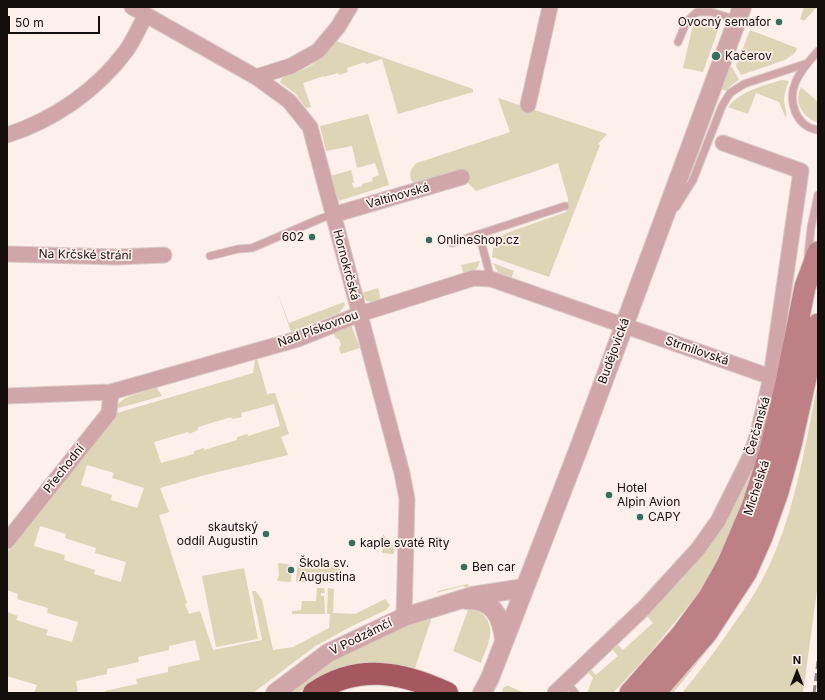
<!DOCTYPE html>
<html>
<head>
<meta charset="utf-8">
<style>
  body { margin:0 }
  #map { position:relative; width:825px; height:700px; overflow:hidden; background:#fdefea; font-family:Inter,sans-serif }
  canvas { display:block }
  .frame { position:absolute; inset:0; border:8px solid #140e0c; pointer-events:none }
  .north { position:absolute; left:777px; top:652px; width:40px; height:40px; -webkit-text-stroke:3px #fdefea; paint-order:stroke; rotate:0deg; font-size:11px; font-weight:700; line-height:16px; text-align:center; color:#140e0c }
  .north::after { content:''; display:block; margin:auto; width:14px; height:18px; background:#140e0c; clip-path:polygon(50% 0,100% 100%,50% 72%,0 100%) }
  .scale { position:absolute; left:8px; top:16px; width:92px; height:18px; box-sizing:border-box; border:2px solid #140e0c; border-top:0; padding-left:5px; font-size:12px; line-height:14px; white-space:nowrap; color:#140e0c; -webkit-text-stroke:3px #fdefea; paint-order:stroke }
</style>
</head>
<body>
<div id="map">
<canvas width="825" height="700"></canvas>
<div class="frame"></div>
<div class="north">N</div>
<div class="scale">50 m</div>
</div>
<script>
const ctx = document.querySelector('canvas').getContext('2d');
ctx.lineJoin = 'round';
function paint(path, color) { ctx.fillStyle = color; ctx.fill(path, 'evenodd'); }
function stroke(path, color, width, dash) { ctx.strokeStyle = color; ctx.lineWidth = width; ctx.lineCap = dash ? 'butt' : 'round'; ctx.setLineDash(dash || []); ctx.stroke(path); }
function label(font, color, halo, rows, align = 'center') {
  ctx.font = font + ' Inter,sans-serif'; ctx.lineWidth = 3.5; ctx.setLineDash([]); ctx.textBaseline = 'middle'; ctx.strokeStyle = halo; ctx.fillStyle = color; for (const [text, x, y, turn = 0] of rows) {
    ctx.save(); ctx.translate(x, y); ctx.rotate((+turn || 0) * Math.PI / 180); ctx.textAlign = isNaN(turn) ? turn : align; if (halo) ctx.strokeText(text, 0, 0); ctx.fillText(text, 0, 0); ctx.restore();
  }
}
const green = new Path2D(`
  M804,7H817L804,21L800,19Z
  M705,19L713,20L719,27L703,72L683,68L692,29C695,23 699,20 705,19Z
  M750,30L797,48L795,53L785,60L741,75L736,66Z
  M336,41L473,89V92L398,114L382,59L366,64L365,62L347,68L348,72L339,75L338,73L324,77V76L303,83L311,107L306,108L295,93L282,84L280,82C283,73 294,73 302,70C316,65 327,53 336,41Z
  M730,67H732L739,80L733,84L726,91L721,89Z
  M782,80L789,81C786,88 784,94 784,101C785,108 787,112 786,118L779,102L756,93L748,114L728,107C742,90 763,86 782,80Z
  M801,87L818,102V123C803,117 793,103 801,87Z
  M498,98L607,134L598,144L600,145L549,277L492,257C493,246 495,241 504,234L566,212L568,199L558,163L545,168L476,191L466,181L417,185L411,180C409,172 411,168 417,163L510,132Z
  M368,114L389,185L338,201L331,176L351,170L354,182L352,183L354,188L362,186V184L373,181L372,178L379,175L375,163L357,168L352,146L326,151L320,126Z
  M480,261C478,270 473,272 464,275L461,265Z
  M493,263L514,271L511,279L499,274Z
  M378,288L381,300C371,302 365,304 362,293Z
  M277,291L289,323L344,302L345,305L339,313L291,332Z
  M351,325L360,348L341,354L339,348L341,345L339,339L336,338L333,332Z
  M257,358L267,394L275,393L289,434L281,437L288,455L201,476L160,488L169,512L159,515L187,603L185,604L189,614L200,611L213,650L262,640L252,591H256L262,600L273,650L293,647L329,628L330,614H327L328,588L334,589L333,613L355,614L385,599L390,605L386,610L348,628L314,647L253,693H106L105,691L137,684L136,679L168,672V667L200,660L195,640L169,646V650L138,657L139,662L107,669V674L76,681L78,693H34L37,685L7,676V612L18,616L16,620L48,630L46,635L72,642L78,622L47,613L48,608L17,599L18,594L7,590V552L117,413L253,373L255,359ZM274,404L280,426L248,436L247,434L237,437V440L204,450V448L194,451V454L161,463L154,442L188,432L189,434L198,430V427L231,417L232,419L242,417L241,413ZM87,465L114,473L112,478L144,488L137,508L111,500L112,495L81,485ZM40,526L66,534L65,538L96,548L95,553L126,562L121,582L94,574L95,570L64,560L65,555L34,546Z
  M156,383L157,388L162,396L115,409C122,397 130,396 143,392L142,386Z
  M818,383V583L803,693H682C700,671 717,649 733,625C743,611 753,597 761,582C794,521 804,450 818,383Z
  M753,464L758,465L740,519L704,586L649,654L613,693H587L593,678L587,671L590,669L596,675L618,656L612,649L617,644L623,650L653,623L646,615L683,578L716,535Z
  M788,490C765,571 727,629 673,693H668Z
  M383,534L394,547V554L382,553Z
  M298,560H306V564L336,566L341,571L340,579L335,582L331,583L296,582Z
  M278,563L287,564L292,566L291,582L277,581L279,575Z
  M244,568L258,639L216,647L202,576Z
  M468,584L469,588L463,586L436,593L438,591Z
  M317,588H324L325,593H321V596H324L325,614H292V611L301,610L302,601H316Z
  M468,610C476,610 481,611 486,618C496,633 486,648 481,663L453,651Z
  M433,614L413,674L315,680L298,693H284L327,663L391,631Z
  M506,686H509L524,693H502L503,688Z`);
const service = new Path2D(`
  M678,42L687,21L697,12H711L737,20
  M818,51C810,60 801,70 796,81C787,101 796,127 818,130
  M676,207L693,180L722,106L730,93L744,84L808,63
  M479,234L491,279
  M452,243L565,206
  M210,256L238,249L252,248L322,218L333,215
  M808,256L811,228L818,195
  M567,683L575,693`);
const minor = new Path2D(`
  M132,7L256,77L289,101L310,127L402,473L407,499L404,617
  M256,77L291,66L318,51L338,27L350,7
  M528,105L550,7
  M7,135C54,120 97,90 126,51C134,40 139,27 146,15
  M333,215L462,177
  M7,254L117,257L164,255
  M7,396L111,392L298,339L360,314L474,278L491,279L771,377
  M7,541L109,413L111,392
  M555,693L645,607L698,549L718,521L751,455L758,433L771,377L801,171L723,143`);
const tertiary = new Path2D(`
  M466,600C493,599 501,616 504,639
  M275,693L328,653L404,617L472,596L524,588
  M482,693L490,678L580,445L742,7`);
const secondary = new Path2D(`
  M630,693L681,635L709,597L728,563L752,507L770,451L786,383L805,287L818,252
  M655,693L706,634L746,573L762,537L778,492L791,445L818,324`);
const trunk = new Path2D(`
  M314,693C357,663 402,672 447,693`);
const rail = new Path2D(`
  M814,693L818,661`);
const markers = [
  [779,22,4,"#33715d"],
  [716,56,5,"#33715d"],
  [312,237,4,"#33715d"],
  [429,240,4,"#33715d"],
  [609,495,4,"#33715d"],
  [640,517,4,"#33715d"],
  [266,534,4,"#33715d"],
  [352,543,4,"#33715d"],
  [464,567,4,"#33715d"],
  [291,570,4,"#33715d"]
];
const poiNames = [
  ["Ovocný semafor",771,22,"right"],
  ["Kačerov",725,56],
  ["602",304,237,"right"],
  ["OnlineShop.cz",437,240],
  ["Hotel",617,488],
  ["Alpin Avion",617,502],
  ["CAPY",648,517],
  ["skautský",258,527,"right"],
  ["oddíl Augustin",258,541,"right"],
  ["kaple svaté Rity",360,543],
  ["Škola sv.",299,563],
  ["Augustina",299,577],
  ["Ben car",472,567]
];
const streetNames = [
  ["Valtínovská",398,196,-16],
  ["Na Krčské stráni",85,255,1],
  ["Hornokrčská",346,265,75],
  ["Nad Pískovnou",318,329,-20],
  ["Budějovická",614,351,-70],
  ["Strmilovská",697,351,19],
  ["Čerčanská",758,426,-74],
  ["Přechodní",64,469,-52],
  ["Michelská",757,488,-72],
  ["V Podzámčí",361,637,-26]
];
paint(green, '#ded4b6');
stroke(service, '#d8cbc6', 9);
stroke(minor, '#d8cbc6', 17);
stroke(tertiary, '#d8cbc6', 20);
stroke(secondary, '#d8cbc6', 23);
stroke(trunk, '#d8cbc6', 24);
stroke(service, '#d0a6a9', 7);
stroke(minor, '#d0a6a9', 15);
stroke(tertiary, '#d0a6a9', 18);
stroke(secondary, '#bd8185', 21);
stroke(trunk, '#a65861', 22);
stroke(rail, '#938985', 3, [8, 4]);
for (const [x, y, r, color] of markers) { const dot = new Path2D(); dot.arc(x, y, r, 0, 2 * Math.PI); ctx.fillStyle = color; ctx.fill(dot); stroke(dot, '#fdefea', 1.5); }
label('12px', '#140e0c', '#fdefea', poiNames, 'left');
label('12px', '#140e0c', '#fdefea', streetNames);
</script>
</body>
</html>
